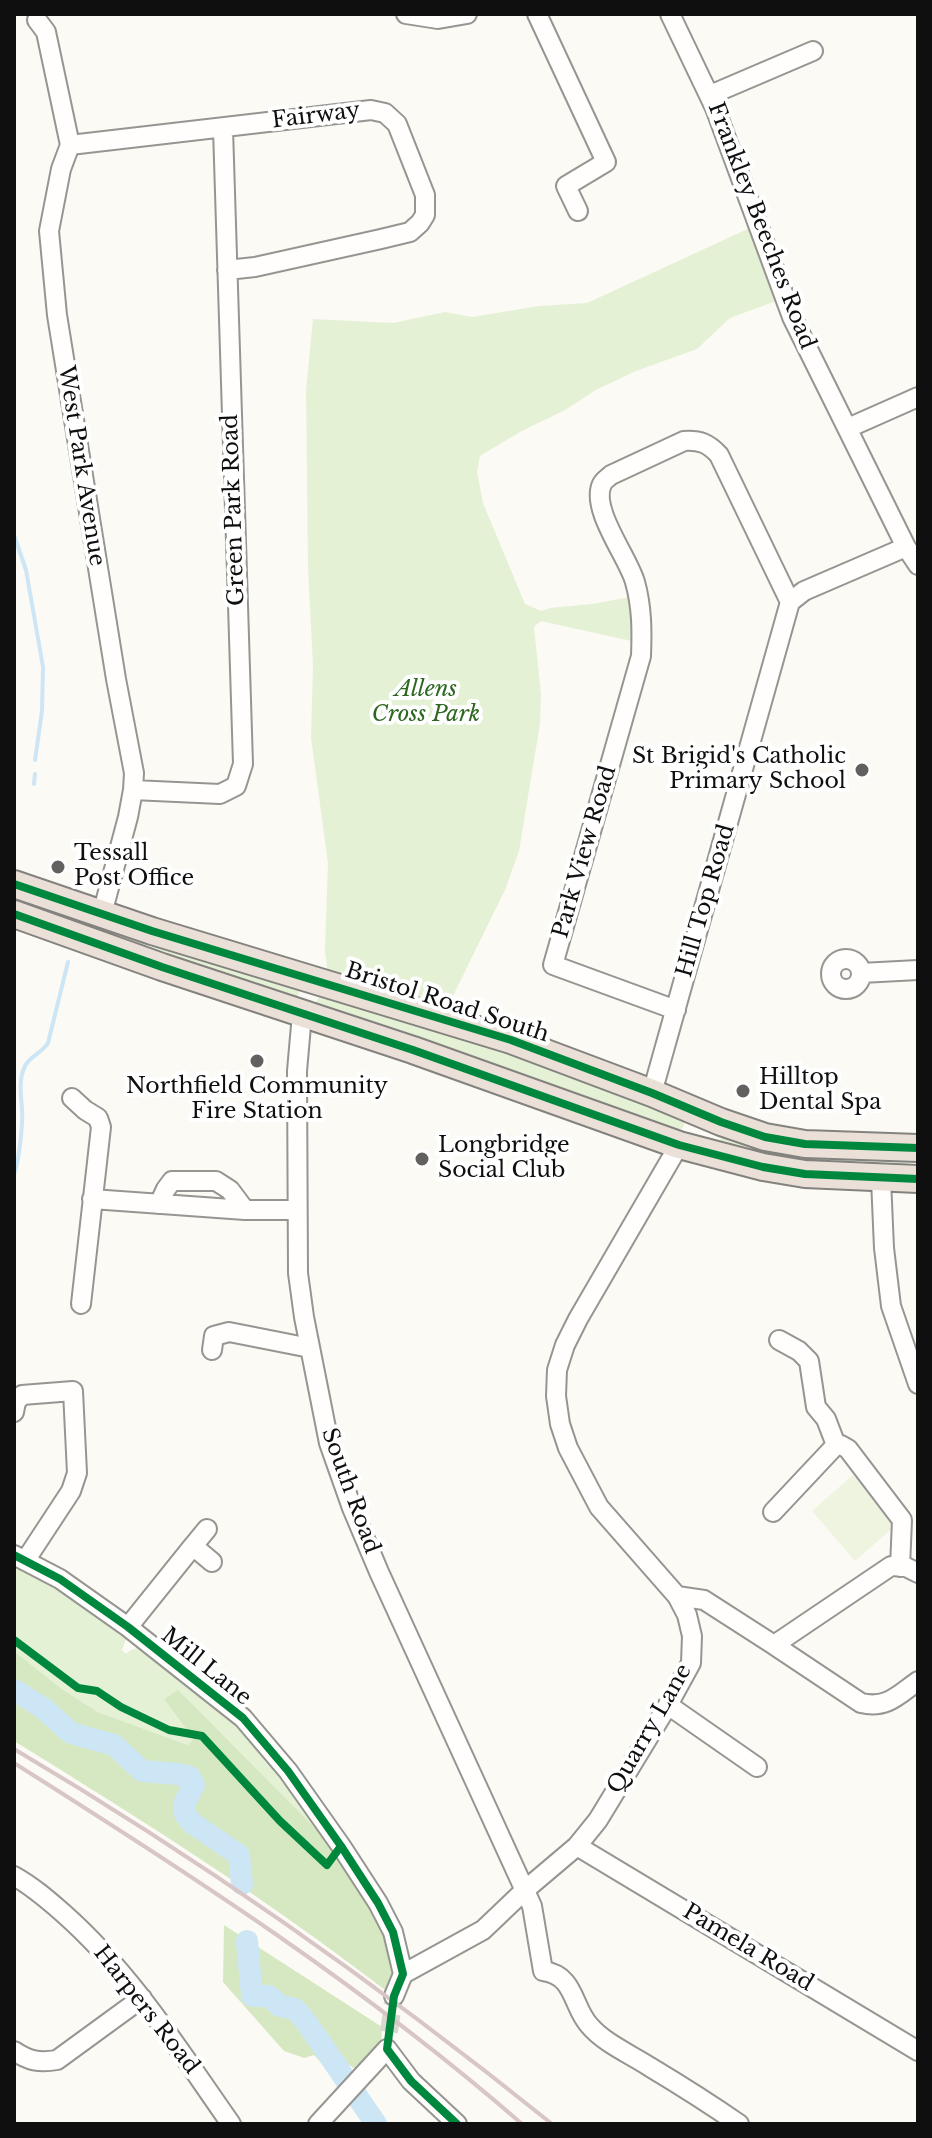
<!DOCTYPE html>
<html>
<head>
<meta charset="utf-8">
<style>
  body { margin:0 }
  #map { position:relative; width:932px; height:2138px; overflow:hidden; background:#fcfaf4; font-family:"Libre Baskerville",serif }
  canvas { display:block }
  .frame { position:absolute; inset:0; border:16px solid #0f0f0f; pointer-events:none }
</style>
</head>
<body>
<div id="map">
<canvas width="932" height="2138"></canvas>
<div class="frame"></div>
</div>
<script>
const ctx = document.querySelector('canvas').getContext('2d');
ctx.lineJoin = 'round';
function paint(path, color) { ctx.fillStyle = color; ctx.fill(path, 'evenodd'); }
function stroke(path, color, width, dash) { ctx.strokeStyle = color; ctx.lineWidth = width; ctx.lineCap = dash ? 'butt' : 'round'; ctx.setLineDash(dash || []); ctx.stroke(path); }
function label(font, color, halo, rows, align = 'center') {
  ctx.font = font + ' "Libre Baskerville",serif'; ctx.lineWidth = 8; ctx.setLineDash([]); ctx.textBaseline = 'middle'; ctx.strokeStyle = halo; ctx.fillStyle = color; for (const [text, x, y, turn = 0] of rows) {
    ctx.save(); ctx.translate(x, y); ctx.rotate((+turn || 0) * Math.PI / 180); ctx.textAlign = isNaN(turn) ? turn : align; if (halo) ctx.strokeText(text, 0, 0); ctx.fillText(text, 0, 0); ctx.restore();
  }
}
const green = new Path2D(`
  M752,227L776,301L730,318L697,349L636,371L596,390L565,410L520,432L480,456L477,472L483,503L525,604L541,611L550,608L592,604L630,597L636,642L541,621L534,627L541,694L540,724L519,851L505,890L447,1008L333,975L327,968L325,950L328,863L311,738L313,666L308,567L306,391L313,319L393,323L445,312L472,317L539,306L587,303Z
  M14,889L301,986L294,1007L14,908Z
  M322,992L540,1063L684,1118V1126L672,1138L314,1005Z
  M729,1133L918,1165V1175L725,1153L720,1140Z
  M14,1561L32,1568L124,1633L126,1639L122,1650L126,1654L131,1650L142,1647L226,1710L285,1774L333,1846L178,1691L164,1699L193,1740L188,1745L98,1712L62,1689L14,1651Z`);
const forest = new Path2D(`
  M14,1651L62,1689L98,1712L188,1745L193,1739L164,1699L178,1690L333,1846L354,1879L391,1946L394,1968L385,1990C266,1898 142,1820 14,1741Z
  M224,1925L382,2027L381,2048L359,2072L345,2062L325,2067L314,2055L304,2058L284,2051L223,1982Z`);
const pitch = new Path2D(`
  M853,1475L896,1525L855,1561L812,1511Z`);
const stream = new Path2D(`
  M14,535L26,570L43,667L42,711L35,760
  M34,784L35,774
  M14,1175C18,1162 21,1138 22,1124C24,1105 16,1084 25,1066C30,1056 42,1053 48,1043L68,962`);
const river = new Path2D(`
  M14,1690L43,1708L71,1733L114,1745L142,1771L177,1774L190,1777L194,1785L185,1802V1814L192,1823L239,1855L242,1884
  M247,1941L252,1996H269L280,2006L295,2009L307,2023L376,2124`);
const minorTunnel = new Path2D(`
  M389,2032L394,1996`);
const minor = new Path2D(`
  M406,14L438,19L467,14
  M537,14L606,162L566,186L578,211
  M670,14L715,108L792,317L906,547L918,565
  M37,20L46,32L70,145L61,169L49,231L57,315L116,679L134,773L133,790L128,817L102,914
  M710,95L813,51
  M70,145L371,110L385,113L397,124L425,195V215L420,223L410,232L381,239L255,267L227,270
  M848,428L918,397
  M133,790L220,794L236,786L243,764L223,129
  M831 974a15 15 0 1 1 30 0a15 15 0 1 1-30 0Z
  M861,973L918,970
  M676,1010L553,965L641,656C642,631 642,607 635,582C628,557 590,509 602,484C604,480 608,478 611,475L684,441C700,440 708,443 719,455L790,602
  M302,1014L297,1071L298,1273L304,1317L329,1443L352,1508L379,1572L532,1906L543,1971C575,1975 572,2006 589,2025C604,2043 630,2054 650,2067C680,2085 710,2104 739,2124
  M652,1093L790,602L804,591L906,547
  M72,1098L85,1110L98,1118L101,1127L81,1304
  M881,1179L884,1248L891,1306L918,1384
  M92,1199L245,1210L230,1190L216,1181H172L166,1189L159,1204
  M245,1210H296
  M779,1340L799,1351L809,1361L816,1407L826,1419L836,1445
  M212,1350L214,1336L229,1332L310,1348
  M14,1412L16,1402L22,1395L73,1391L77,1473L71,1491L25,1561
  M773,1512L836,1445H841L848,1449L902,1520L900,1567
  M207,1529L193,1546L212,1562
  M14,1555L60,1579L128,1627L243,1718L288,1771L341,1846L378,1903L393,1932L403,1974
  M677,1596L704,1600L774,1645L891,1566L906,1567L918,1573
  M128,1627L193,1546
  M774,1645L861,1703C887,1709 898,1695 918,1681
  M668,1705L757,1767
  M577,1846L918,2051
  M14,1876C32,1886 47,1899 63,1913C131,1973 179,2050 231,2124
  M394,1996L403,1974L483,1930L525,1890L577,1846L598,1820L668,1705L691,1663L692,1636L687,1615L677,1596L599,1507L568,1448L560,1424L556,1396L557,1370L565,1345L578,1319L679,1145
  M387,2049L411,2081L457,2124
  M14,2051C29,2061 39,2063 57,2060L142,1998
  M318,2124L387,2049`);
const highway = new Path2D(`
  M14,884L152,931L511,1040L652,1093L721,1122L765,1137L805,1144L918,1148
  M14,914L162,967L413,1050L679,1145L763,1167L805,1174L918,1179`);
const rail = new Path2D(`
  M14,1749C202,1860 382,1987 552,2124
  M14,1763C190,1874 365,1987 522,2124`);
const cycleway = new Path2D(`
  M14,884L152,931L511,1040L652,1093L721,1122L765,1137L805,1144L918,1148
  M14,914L162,967L413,1050L679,1145L763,1167L805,1174L918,1179
  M14,1555L60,1579L128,1627L243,1718L288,1771L341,1846L378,1903L393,1932L403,1974L394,1996L387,2049L411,2081L457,2124
  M14,1640L78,1688L97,1691L121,1707L169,1730L202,1736L280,1821L327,1865L341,1846`);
const markers = [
  [862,770,8,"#62615f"],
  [58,867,8,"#62615f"],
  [257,1061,8,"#62615f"],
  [743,1091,8,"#62615f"],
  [422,1159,8,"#62615f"]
];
const streetNames = [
  ["Fairway",316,116,-7],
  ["Frankley Beeches Road",761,226,69],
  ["West Park Avenue",81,466,81],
  ["Green Park Road",234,510,-92],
  ["Park View Road",585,852,-74],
  ["Hill Top Road",706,901,-74],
  ["Bristol Road South",447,1003,18],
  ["South Road",350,1491,70],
  ["Mill Lane",206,1667,39],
  ["Quarry Lane",650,1729,-60],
  ["Pamela Road",748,1948,31],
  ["Harpers Road",146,2010,52]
];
const parkNames = [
  ["Allens",426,690],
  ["Cross Park",426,715]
];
const poiNames = [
  ["St Brigid's Catholic",846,757,"right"],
  ["Primary School",846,782,"right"],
  ["Tessall",74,854],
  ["Post Office",74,879],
  ["Hilltop",759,1078],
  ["Dental Spa",759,1103],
  ["Northfield Community",257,1087,"center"],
  ["Fire Station",257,1112,"center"],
  ["Longbridge",438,1146],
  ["Social Club",438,1171]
];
paint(green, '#e5f1d5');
paint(forest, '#d6e8c2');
paint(pitch, '#eef4df');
stroke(stream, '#cce6f5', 4);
stroke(river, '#cce6f5', 22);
stroke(minorTunnel, '#d8d7d2', 18, [18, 9]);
stroke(minor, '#969592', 22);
stroke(highway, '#83827f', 30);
stroke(minor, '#fffefd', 18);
stroke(highway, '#eae0d7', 26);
stroke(rail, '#d8c5c5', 4);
stroke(cycleway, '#00873e', 8);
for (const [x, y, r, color] of markers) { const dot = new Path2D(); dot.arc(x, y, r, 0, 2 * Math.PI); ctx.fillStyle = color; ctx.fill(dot); stroke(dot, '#fff', 3); }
label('22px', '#0f0f0f', '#fff', streetNames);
label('italic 22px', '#2d6720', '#fff', parkNames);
label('22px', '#0f0f0f', '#fff', poiNames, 'left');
</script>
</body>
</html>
